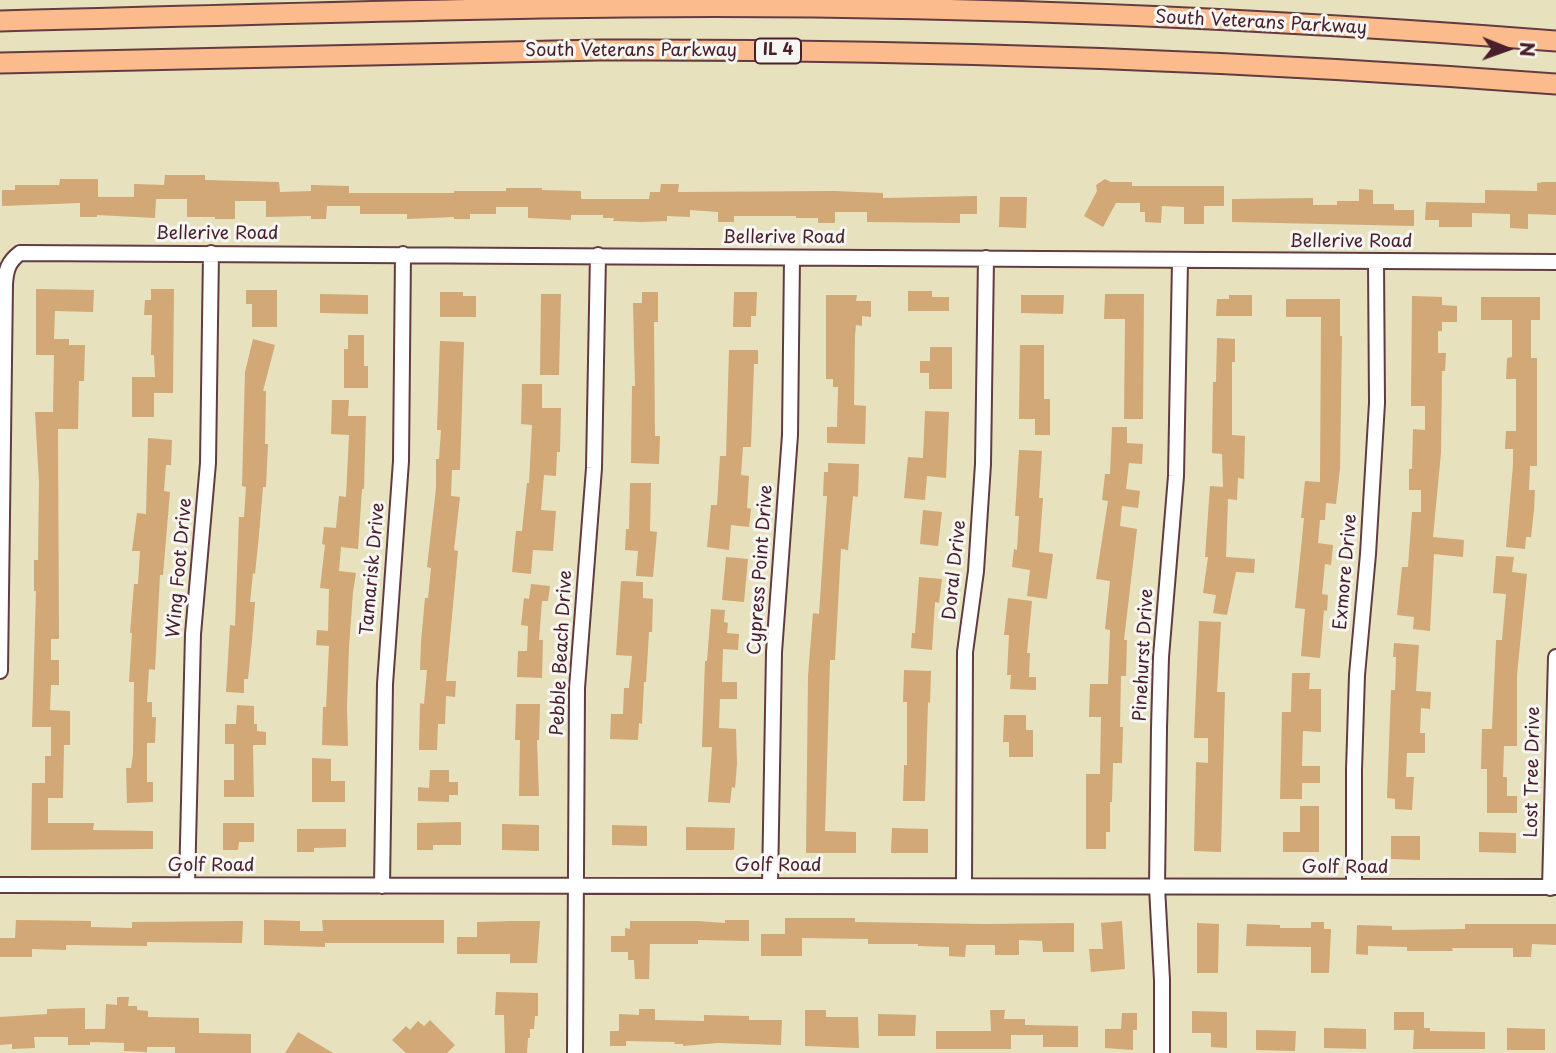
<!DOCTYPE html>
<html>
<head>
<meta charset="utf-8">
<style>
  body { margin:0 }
  #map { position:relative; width:1556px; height:1053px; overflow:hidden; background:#e8e1be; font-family:"Playpen Sans",sans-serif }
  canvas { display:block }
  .north { position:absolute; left:1472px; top:14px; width:70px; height:70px; -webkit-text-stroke:5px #f6f6f2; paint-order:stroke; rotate:91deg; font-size:19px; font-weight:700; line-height:28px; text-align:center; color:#4a1f2b }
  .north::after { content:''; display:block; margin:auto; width:24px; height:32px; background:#4a1f2b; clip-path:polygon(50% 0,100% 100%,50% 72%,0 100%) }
</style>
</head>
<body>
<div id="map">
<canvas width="1556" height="1053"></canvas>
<div class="north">N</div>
</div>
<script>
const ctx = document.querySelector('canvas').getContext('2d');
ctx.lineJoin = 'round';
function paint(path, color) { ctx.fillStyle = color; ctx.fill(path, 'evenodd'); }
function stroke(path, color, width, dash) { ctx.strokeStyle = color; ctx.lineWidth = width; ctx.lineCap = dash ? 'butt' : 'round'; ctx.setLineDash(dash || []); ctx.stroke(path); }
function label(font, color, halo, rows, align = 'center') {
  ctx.font = font + ' "Playpen Sans",sans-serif'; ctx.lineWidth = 6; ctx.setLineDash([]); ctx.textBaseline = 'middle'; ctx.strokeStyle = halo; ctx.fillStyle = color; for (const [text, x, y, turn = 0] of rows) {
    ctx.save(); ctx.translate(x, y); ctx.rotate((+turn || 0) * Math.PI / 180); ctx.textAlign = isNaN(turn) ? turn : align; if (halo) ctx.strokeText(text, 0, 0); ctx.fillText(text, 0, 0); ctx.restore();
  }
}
const building = new Path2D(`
  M165,175H205V180L279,182L280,192L311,191V185L349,186V193H454V191H506V188H542V190L581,191V199H649L650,192H660L661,184H679L678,192L835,191L883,193V198L977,196V214H960V223L867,222V212H835V223H818V218H796V216H734V222H718V212L690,210V217L667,216V221L642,222L613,221L614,218H603V215H571V220L528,218V207H496V214H470V219H454V217L407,219V214H360V206H327L326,219H311V216L266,217V201H235V219H215V217H187V199H156L155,218L97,215V217H80V203L2,206V190H15V185H59L60,179H98V197H134V184L164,185Z
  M1105,179L1111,182H1132V186H1224V206H1204V224H1184V207L1162,206L1161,223L1145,222V212H1140V203H1116L1103,227L1084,216L1097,191L1096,185Z
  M1544,182H1556V215L1528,214V229L1510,228V214L1472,213V227H1439V220H1425L1426,202L1485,203V190L1537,191V183Z
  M1359,189L1373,190V204H1394V210H1414V226L1232,222V199L1313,198V205H1337V201H1359Z
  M1000,197H1027L1026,228L999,227Z
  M36,289L94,290L93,312L55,311L54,339H69V345H85L84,381H79L78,429H58L59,639H51V660H59V685H51L50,710L70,711V745H64L63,798H48V823H94L93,830L153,831V849L31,850L32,783H45V756H51V727H32L36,591H34V560H38L39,483L35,412H53L54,355H36Z
  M151,289H174L173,393H154V417H132V377H155L154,355H151L152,315H144L145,300H151Z
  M246,290H277V327H252V304H246Z
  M908,291H932V297H949V311H908Z
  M440,292H463V296H476V317H440Z
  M642,292H658V322H654L655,436H660L659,464L631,463L632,386H635L633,303H642Z
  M734,292H757L756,316H751V327H733Z
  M320,294L368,295V314L320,313Z
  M541,294H561L559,375H540Z
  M1105,294H1144L1143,419H1124L1125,319H1104Z
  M826,295H857L856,301H871V317L862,316V326L856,325L855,335L854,405L866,406L865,444L827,443V427H837L838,387H833V379H826Z
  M1021,295H1064L1063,314L1021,313Z
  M1229,295H1252V316H1216L1217,299H1229Z
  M1412,296L1442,297V305L1457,306V322H1442V331H1438V353H1446L1445,371H1442L1441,453L1433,537L1464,540L1463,557L1434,554L1430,631L1413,629L1414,617L1397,615L1402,567H1408L1412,512H1421V490H1409V469H1412L1413,429L1425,430V406H1411Z
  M1481,297H1540V320H1531V358H1537V466H1530L1529,490H1535L1534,510L1531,537H1526L1525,549L1506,547L1513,465V449H1505L1506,431H1516V379H1506L1507,358L1512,357V320H1481Z
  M1286,299H1340V336H1342L1340,469L1336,504L1326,503L1325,520H1320L1318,543L1333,545L1331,565L1325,564L1322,594L1328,595L1327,611L1324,610L1320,658L1301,656L1305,609L1295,608L1304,518H1301L1305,481L1320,482L1321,317H1286Z
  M348,335H364V366H368V388H344V349H348Z
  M1217,338L1235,339V362H1232V435L1245,436L1244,479L1238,478L1237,500L1228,499L1226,557L1255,559L1254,573L1236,572L1227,615L1213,613L1216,595L1203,593L1208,557H1205L1210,486L1223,487L1222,454L1212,453L1213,382H1216Z
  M253,339L275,345L263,391H266L265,444H268L266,487H263L259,535L255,574L253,573L250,602H255L252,641L248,679H244V693L226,692L230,625L235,626L239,517H244L246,487L242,486L245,372Z
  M440,341L464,342L460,470H452L451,496L460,497L454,550L458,551L446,681H456L455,697L446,696L445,724H438L437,750H419L420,703L424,704L427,670H420L421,642L425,598H428L431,568L427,567L436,488V459H439L441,430H437Z
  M1020,345H1044V399H1050V435H1035V419H1019Z
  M930,347H952V389H929V373H920V361H930Z
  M729,350H758V364H754L751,447H743L741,475L749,476L747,508L751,509L749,527L731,525L729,550L707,547L711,505H717L720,456H726Z
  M522,384H542V408H561L560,452H557L556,476L544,475L541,510L556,511L553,551L533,550L531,574L512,572L516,531H522L527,483H529L532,425L521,424Z
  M332,400H349L348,416H366L364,489H362L358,549L341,547L339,571L356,573L353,592L349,647L347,707L348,746L322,745L323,707H326L329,646L316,645L317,630L328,631L329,589L320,588L325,545L322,544L324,527L336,528L339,496L346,497L349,435L331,434Z
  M925,411L949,412L946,478L927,476L925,500L904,498L908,457L923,458Z
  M1112,427H1127V443L1143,444L1142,464L1129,463L1126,489L1140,491L1138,508L1122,506L1120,526L1137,529L1124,640H1127L1126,676H1121L1120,727H1123L1122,763H1113L1112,802H1110V832H1106V849H1086V774H1100L1101,717H1089L1090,684H1108L1110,630L1105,629L1110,581L1096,579L1108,501L1102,500L1105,474H1110Z
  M148,438L172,440L171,465H166L164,491L170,492L163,575H160L155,670L149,669L147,702H152V717H156L155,743H147V782H153V802L127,803L126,768H131L133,754L134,682H129L132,633H130L134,584H138L140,551H132L137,513L146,514Z
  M1019,450L1042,451L1039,498H1043L1039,552L1053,554L1047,599L1027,596L1030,570L1012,567L1014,549L1017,550L1019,516H1015Z
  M828,463L859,464L858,497L853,496L848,550L841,549L835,660H830L825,831L856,832V853H806L808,676L813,613L819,614L827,496H823L824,472H828Z
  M630,483H651L650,531L657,532L653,577L636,576L638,551L625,550L626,529H629Z
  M923,510L942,512L938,546L920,544Z
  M1496,556L1514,557L1512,572L1527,574L1517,675V746H1504L1503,777H1507V796H1517V813H1487V769H1481L1482,729H1492L1496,640H1502L1506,594L1493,593Z
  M726,557L748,559L744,602L722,600Z
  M919,577L942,579L939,603L935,602L932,650L911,648L912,633H915Z
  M621,581L643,582V598L653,599L652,632H649L646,682H644L642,724L639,723L638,740L610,739L611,714H623L624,688H629L632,656L616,655Z
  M531,584L550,586L548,601H542L539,640H543L542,678L517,677L518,651H527L528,626L521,625L524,598L529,599Z
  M1008,598L1032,601L1027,653H1030L1029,677H1036V690L1010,689L1011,675H1007L1009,635H1004Z
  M711,609L725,610L724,622L728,623L727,633L739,634L738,650L723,649L722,682H737V699H720L719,728L736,729L737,764L735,788L732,787L730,803L708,802L712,747H702L705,661H707Z
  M1199,621L1221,622L1217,692H1225L1221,852L1194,851L1196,762L1208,763V738H1194Z
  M1394,643L1419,645L1416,691L1431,692L1430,709L1421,708L1420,733H1425V753H1407L1406,777H1414L1412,810L1395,809V799L1387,798L1391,690H1395L1396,657H1393Z
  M904,670L931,671L930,703L928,702L925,801H903L904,765H907V702H903Z
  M1292,673H1310L1309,689H1321V732L1303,731L1302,766H1320V783H1302V799H1280L1282,712H1291Z
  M516,704H540L539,740H537L539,796H519L520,740H515Z
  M237,705L254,706V724H257V731L266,732V745H253L254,797H224V780H234V744H225V724H236Z
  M1004,715H1026V730H1033V757H1009V742H1003Z
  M312,758L331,759V781H345V802H312Z
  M430,770H449V782H458V795H449V802L418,801V787L429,788Z
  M1300,806H1319V852H1283V832H1300Z
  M461,822V845H433V850H417V823Z
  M223,823H254V842H239L238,850H223Z
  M502,824L539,825V851L502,850Z
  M612,825L647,826V846L612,845Z
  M686,827L735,828L734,850H686Z
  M892,828L928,829V853H891Z
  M297,829H346V847L314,848V852H297Z
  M1479,832L1516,833V853L1479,852Z
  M1391,836H1420V860L1391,859Z
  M785,918H855V922L986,924L1074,923V952H1043L1042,941L1019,940V955H995V945H966L965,957L949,956V947L918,946V944H868V939L802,938V956H761V934H785Z
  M16,920L91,921V927L132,928V922L243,921L242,943L147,942V946L66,945V950L32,949V957H0V938H15Z
  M264,920L300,921V931H323L322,920H444V943H325V947L264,945Z
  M725,920H749V941L698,940V944H650L649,979H635L634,960H628V952H611V936H625V928L630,929V921H698L725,923Z
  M513,921H540L537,963H510V954H457V937H477V922Z
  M1122,921L1125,969L1091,972L1089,949H1103L1101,923Z
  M1311,922H1324V929H1331L1329,973H1311V947L1246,946L1247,924L1280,925V928H1311Z
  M1197,923L1219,924L1218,973H1197Z
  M1465,924H1556V945L1532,944L1531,957H1513V948H1452L1453,951H1407V947L1368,946V955L1356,954L1357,925L1392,926V930L1465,929Z
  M496,992L538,993V1016H535L534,1029H530V1038H528L527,1053H505L504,1015H495Z
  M117,997H129L128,1006H137V1010L148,1011V1017L199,1018V1033L251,1034V1053H175V1047H147V1052L124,1051V1043L90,1042V1045H68V1037H34L35,1048L12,1049V1044L0,1045V1017L47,1014V1009L85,1008V1029H105L106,1004L117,1005Z
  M639,1009H655V1020L704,1021V1015L749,1016V1020H782L781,1045L718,1043L683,1046V1044H674L675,1042L626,1041V1046H610V1031H619V1014L639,1015Z
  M805,1010H826V1017H858L859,1048L805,1046Z
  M990,1010H1005L1004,1019H1025V1025L1078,1026V1047H1043V1035H1011V1049H936V1031H991Z
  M1192,1011L1227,1012V1048L1211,1047V1033H1192Z
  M1394,1012H1424V1028H1430V1031L1485,1032V1049H1413L1414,1030H1394Z
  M1122,1013H1137V1030H1133V1050L1105,1048V1029H1121Z
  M878,1014L916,1015L915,1036H878Z
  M430,1020L455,1045L447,1053H406L392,1040L406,1026L410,1030L418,1021L424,1026Z
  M1324,1028L1366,1029V1049L1324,1048Z
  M1507,1028L1545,1029V1050H1507Z
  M1256,1030L1296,1031L1295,1051L1256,1050Z
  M298,1032L333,1053H285Z`);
const minor = new Path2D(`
  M0,671L5,284C6,270 8,262 20,253L1556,262
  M0,885L1556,887
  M187,885L193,634L208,463L211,253
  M770,885L774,652L790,435L792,258
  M382,886L385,684L401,461L403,254
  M964,886L965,652L976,571L983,464L986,258
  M1354,886V770L1357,675L1368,554L1377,403L1376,261
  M1550,888L1556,657
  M575,1053L577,688L594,468L598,255
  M1162,1053V980L1157,887L1159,728L1161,657L1176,476L1180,261`);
const highway = new Path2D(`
  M0,21C209,16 417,9 626,7C936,4 1247,17 1556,41
  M0,63L600,50C919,49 1238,60 1556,84`);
const shields = [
  [778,51,46]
];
const shieldNames = [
  ["IL 4",778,51]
];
const streetNames = [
  ["South Veterans Parkway",1261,23,3],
  ["South Veterans Parkway",631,51],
  ["Bellerive Road",217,234],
  ["Bellerive Road",784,238],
  ["Bellerive Road",1351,242],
  ["Wing Foot Drive",180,568,-85],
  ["Tamarisk Drive",373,569,-85],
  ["Cypress Point Drive",761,570,-86],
  ["Doral Drive",955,570,-84],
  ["Exmore Drive",1346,572,-85],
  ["Pebble Beach Drive",562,653,-87],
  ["Pinehurst Drive",1144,655,-87],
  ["Lost Tree Drive",1533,772,-89],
  ["Golf Road",211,866],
  ["Golf Road",778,866],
  ["Golf Road",1345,868]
];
paint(building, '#d1a876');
stroke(minor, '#623c41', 18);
stroke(highway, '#623c41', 23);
stroke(minor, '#fff', 14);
stroke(highway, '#fbbb8c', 19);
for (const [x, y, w] of shields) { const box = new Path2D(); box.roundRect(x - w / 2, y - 12.5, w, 25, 5); ctx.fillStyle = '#f6f6f2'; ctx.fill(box); stroke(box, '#4a1f2b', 2); }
label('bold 16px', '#4a1f2b', null, shieldNames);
label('18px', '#4a1f2b', '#f6f6f2', streetNames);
</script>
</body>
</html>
